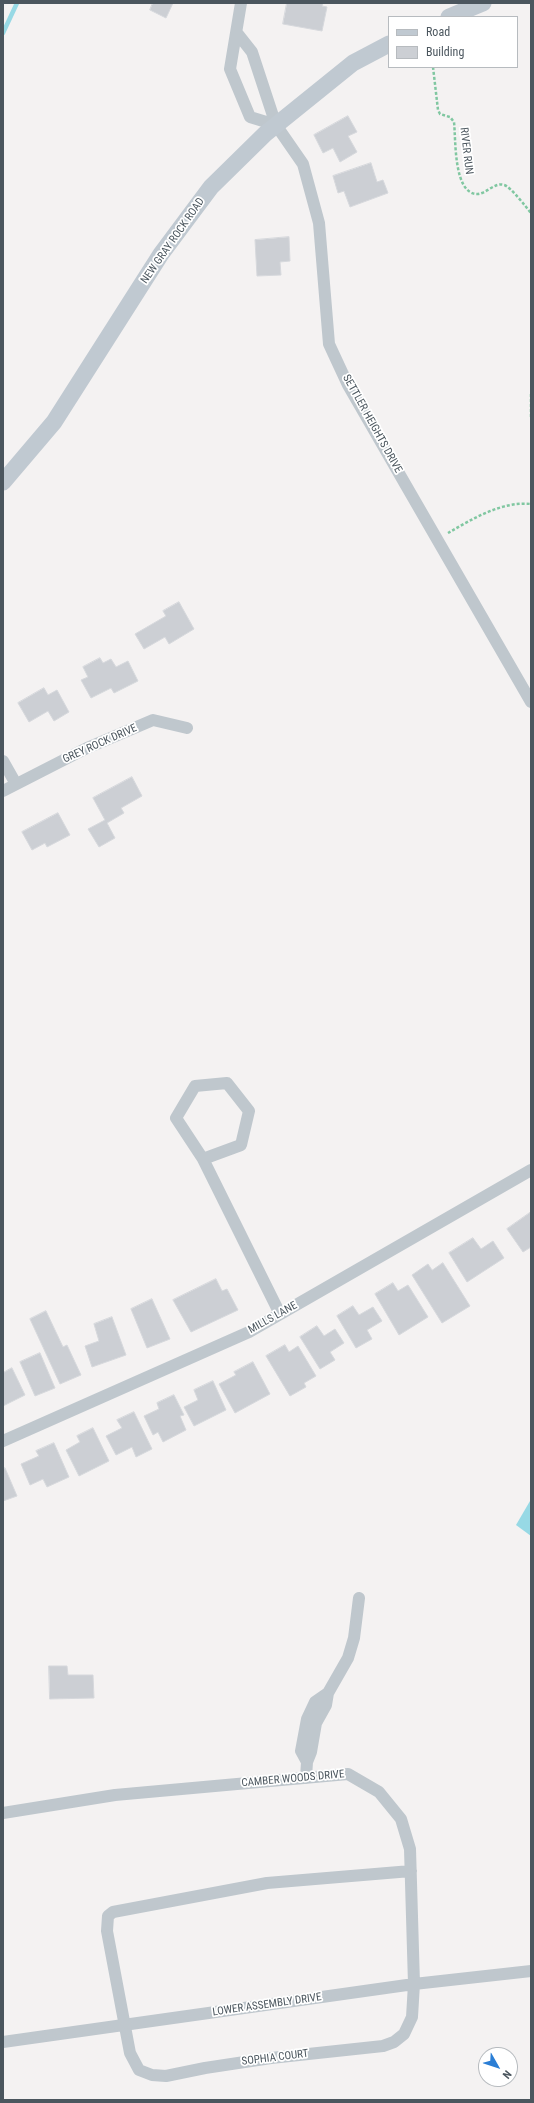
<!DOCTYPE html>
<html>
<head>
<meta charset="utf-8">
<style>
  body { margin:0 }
  #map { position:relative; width:534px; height:2103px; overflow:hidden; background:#f4f2f2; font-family:"Roboto Condensed",sans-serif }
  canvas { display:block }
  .frame { position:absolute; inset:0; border:4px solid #4b565e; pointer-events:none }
  .legend { position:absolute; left:388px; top:16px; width:130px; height:52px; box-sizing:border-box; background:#fff; border:1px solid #b7bbbf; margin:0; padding:5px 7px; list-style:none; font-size:12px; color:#4b565e }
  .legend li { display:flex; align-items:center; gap:8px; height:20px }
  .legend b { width:20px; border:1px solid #b7bbbf }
  .north { position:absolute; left:478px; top:2047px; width:40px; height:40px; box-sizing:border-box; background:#fff; border:1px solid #b7bbbf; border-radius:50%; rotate:129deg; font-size:11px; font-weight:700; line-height:16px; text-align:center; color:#4b565e }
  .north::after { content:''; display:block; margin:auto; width:14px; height:18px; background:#2b7ed5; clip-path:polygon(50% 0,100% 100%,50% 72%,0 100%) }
</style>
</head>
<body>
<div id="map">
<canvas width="534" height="2103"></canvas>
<div class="frame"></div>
<ul class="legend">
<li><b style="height:5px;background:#c0c9d1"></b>Road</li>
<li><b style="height:11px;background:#cccfd4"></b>Building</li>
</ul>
<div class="north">N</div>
</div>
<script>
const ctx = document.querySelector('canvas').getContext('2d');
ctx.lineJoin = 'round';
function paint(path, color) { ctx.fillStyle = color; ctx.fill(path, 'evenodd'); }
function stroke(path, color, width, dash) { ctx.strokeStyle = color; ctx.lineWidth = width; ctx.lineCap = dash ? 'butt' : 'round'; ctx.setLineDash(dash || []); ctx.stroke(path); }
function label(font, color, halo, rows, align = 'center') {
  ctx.font = font + ' "Roboto Condensed",sans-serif'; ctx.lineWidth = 3.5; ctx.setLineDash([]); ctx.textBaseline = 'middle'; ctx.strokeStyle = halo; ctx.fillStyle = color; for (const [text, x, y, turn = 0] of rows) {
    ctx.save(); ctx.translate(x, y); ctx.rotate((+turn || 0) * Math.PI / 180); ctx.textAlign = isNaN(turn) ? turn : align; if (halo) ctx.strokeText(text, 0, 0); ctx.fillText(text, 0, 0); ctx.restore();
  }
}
const water = new Path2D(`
  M530,1501H531V1536L516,1525Z`);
const stream = new Path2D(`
  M3,33L17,3`);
const building = new Path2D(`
  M153,3H173L166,18L150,10Z
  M287,3H323L322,6L327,7L322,31L283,24Z
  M348,116L357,132L348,136L357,152L340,162L333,148L323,153L314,135Z
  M371,163L377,182L383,180L388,193L350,207L344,191L338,193L333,176Z
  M289,237L290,261L280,262L281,275L257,276L255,240Z
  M179,602L194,629L169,644L165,637L144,649L135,634L166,616L163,611Z
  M100,658L103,663L111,659L116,667L128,661L138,681L114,693L111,688L91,698L81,680L88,677L83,667Z
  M44,688L48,695L57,690L69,712L54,721L48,711L29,722L18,703Z
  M132,777L142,796L121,808L124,813L107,823L115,838L99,847L88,829L105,820L93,798Z
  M58,813L70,835L47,847L45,843L32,850L22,832Z
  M531,1212V1247L523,1252L507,1229Z
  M473,1238L481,1249L493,1241L504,1258L467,1282L449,1253Z
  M443,1263L470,1306L442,1323L412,1275L428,1264L432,1270Z
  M216,1279L222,1291L227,1289L238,1310L191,1332L173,1300Z
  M393,1283L398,1291L408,1285L428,1317L399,1335L375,1294Z
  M152,1299L170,1339L147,1348L131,1309Z
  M353,1306L359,1315L373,1307L382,1321L367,1330L372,1339L356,1348L337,1316Z
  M46,1311L63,1347L67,1345L81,1375L60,1384L30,1319Z
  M112,1317L126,1355L92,1367L85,1346L99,1341L94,1324Z
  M317,1326L324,1336L335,1329L344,1343L330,1352L335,1360L320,1369L300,1337Z
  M285,1345L289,1352L298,1346L316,1376L304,1383L306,1387L290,1396L266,1356Z
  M40,1353L55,1388L35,1396L20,1362Z
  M253,1362L270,1394L235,1413L219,1384L236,1375L234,1372Z
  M12,1368L25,1395L3,1406V1373Z
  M213,1381L226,1410L194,1426L184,1407L198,1400L194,1390Z
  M174,1395L184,1415L180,1416L186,1430L163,1442L158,1432L153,1435L144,1416L159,1409L157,1403Z
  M134,1412L152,1449L136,1457L132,1447L116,1455L106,1436L122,1428L117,1420Z
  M93,1428L109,1461L79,1476L66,1450L80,1442L77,1436Z
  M54,1443L69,1477L47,1487L43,1479L30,1485L21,1464L39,1456L36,1451Z
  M5,1468L17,1496L3,1501V1469Z
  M49,1666H67L68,1675H93L94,1698L50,1699Z`);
const path = new Path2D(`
  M433,67L438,110L440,114L450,117L454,122C456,139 453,195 478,194C487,193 495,182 504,185C510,186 526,207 531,213
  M531,394V417
  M448,533C472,519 502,501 531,504`);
const street = new Path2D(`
  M241,3L230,69L250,117L276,125
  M237,33L252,52L276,125L303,164L319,223L329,344L348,385L531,702
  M3,761L16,784
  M3,791L87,748L153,720L187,728
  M203,1159L176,1118L195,1086L227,1083L249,1111L241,1145L203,1159L280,1314
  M3,1441L249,1332L531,1170
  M328,1693L348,1658L354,1638L359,1598
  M306,1778L307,1762L311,1752L316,1723L326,1705L328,1693L315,1702L307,1719L301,1751L307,1762
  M3,1813L115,1795L348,1774L379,1792L401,1819L410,1849L414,1984L412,2017L404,2034L394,2042L383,2046L271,2058L205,2068L166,2076L152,2075L139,2070L130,2053L107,1931L108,1916L113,1912L267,1883L411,1871
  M3,2042L414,1984L531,1971`);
const secondary = new Path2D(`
  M449,17L483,3
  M3,482L54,422L161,254L211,187L265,134L353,63L389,44`);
const streetNames = [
  ["RIVER RUN",466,151,83],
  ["NEW GRAY ROCK ROAD",173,241,-55],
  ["SETTLER HEIGHTS DRIVE",372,424,61],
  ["GREY ROCK DRIVE",100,744,-24],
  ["MILLS LANE",273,1318,-29],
  ["CAMBER WOODS DRIVE",293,1779,-5],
  ["LOWER ASSEMBLY DRIVE",267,2005,-8],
  ["SOPHIA COURT",275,2058,-7]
];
paint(water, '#97d9e5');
stroke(stream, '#97d9e5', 4.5);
paint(building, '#cccfd4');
stroke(building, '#d6d8dc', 1);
stroke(path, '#80c7a1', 2.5, [3, 2]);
stroke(street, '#bfc7cd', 12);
stroke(secondary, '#c0c9d1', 17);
label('11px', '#4b565e', '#fff', streetNames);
</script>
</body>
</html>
